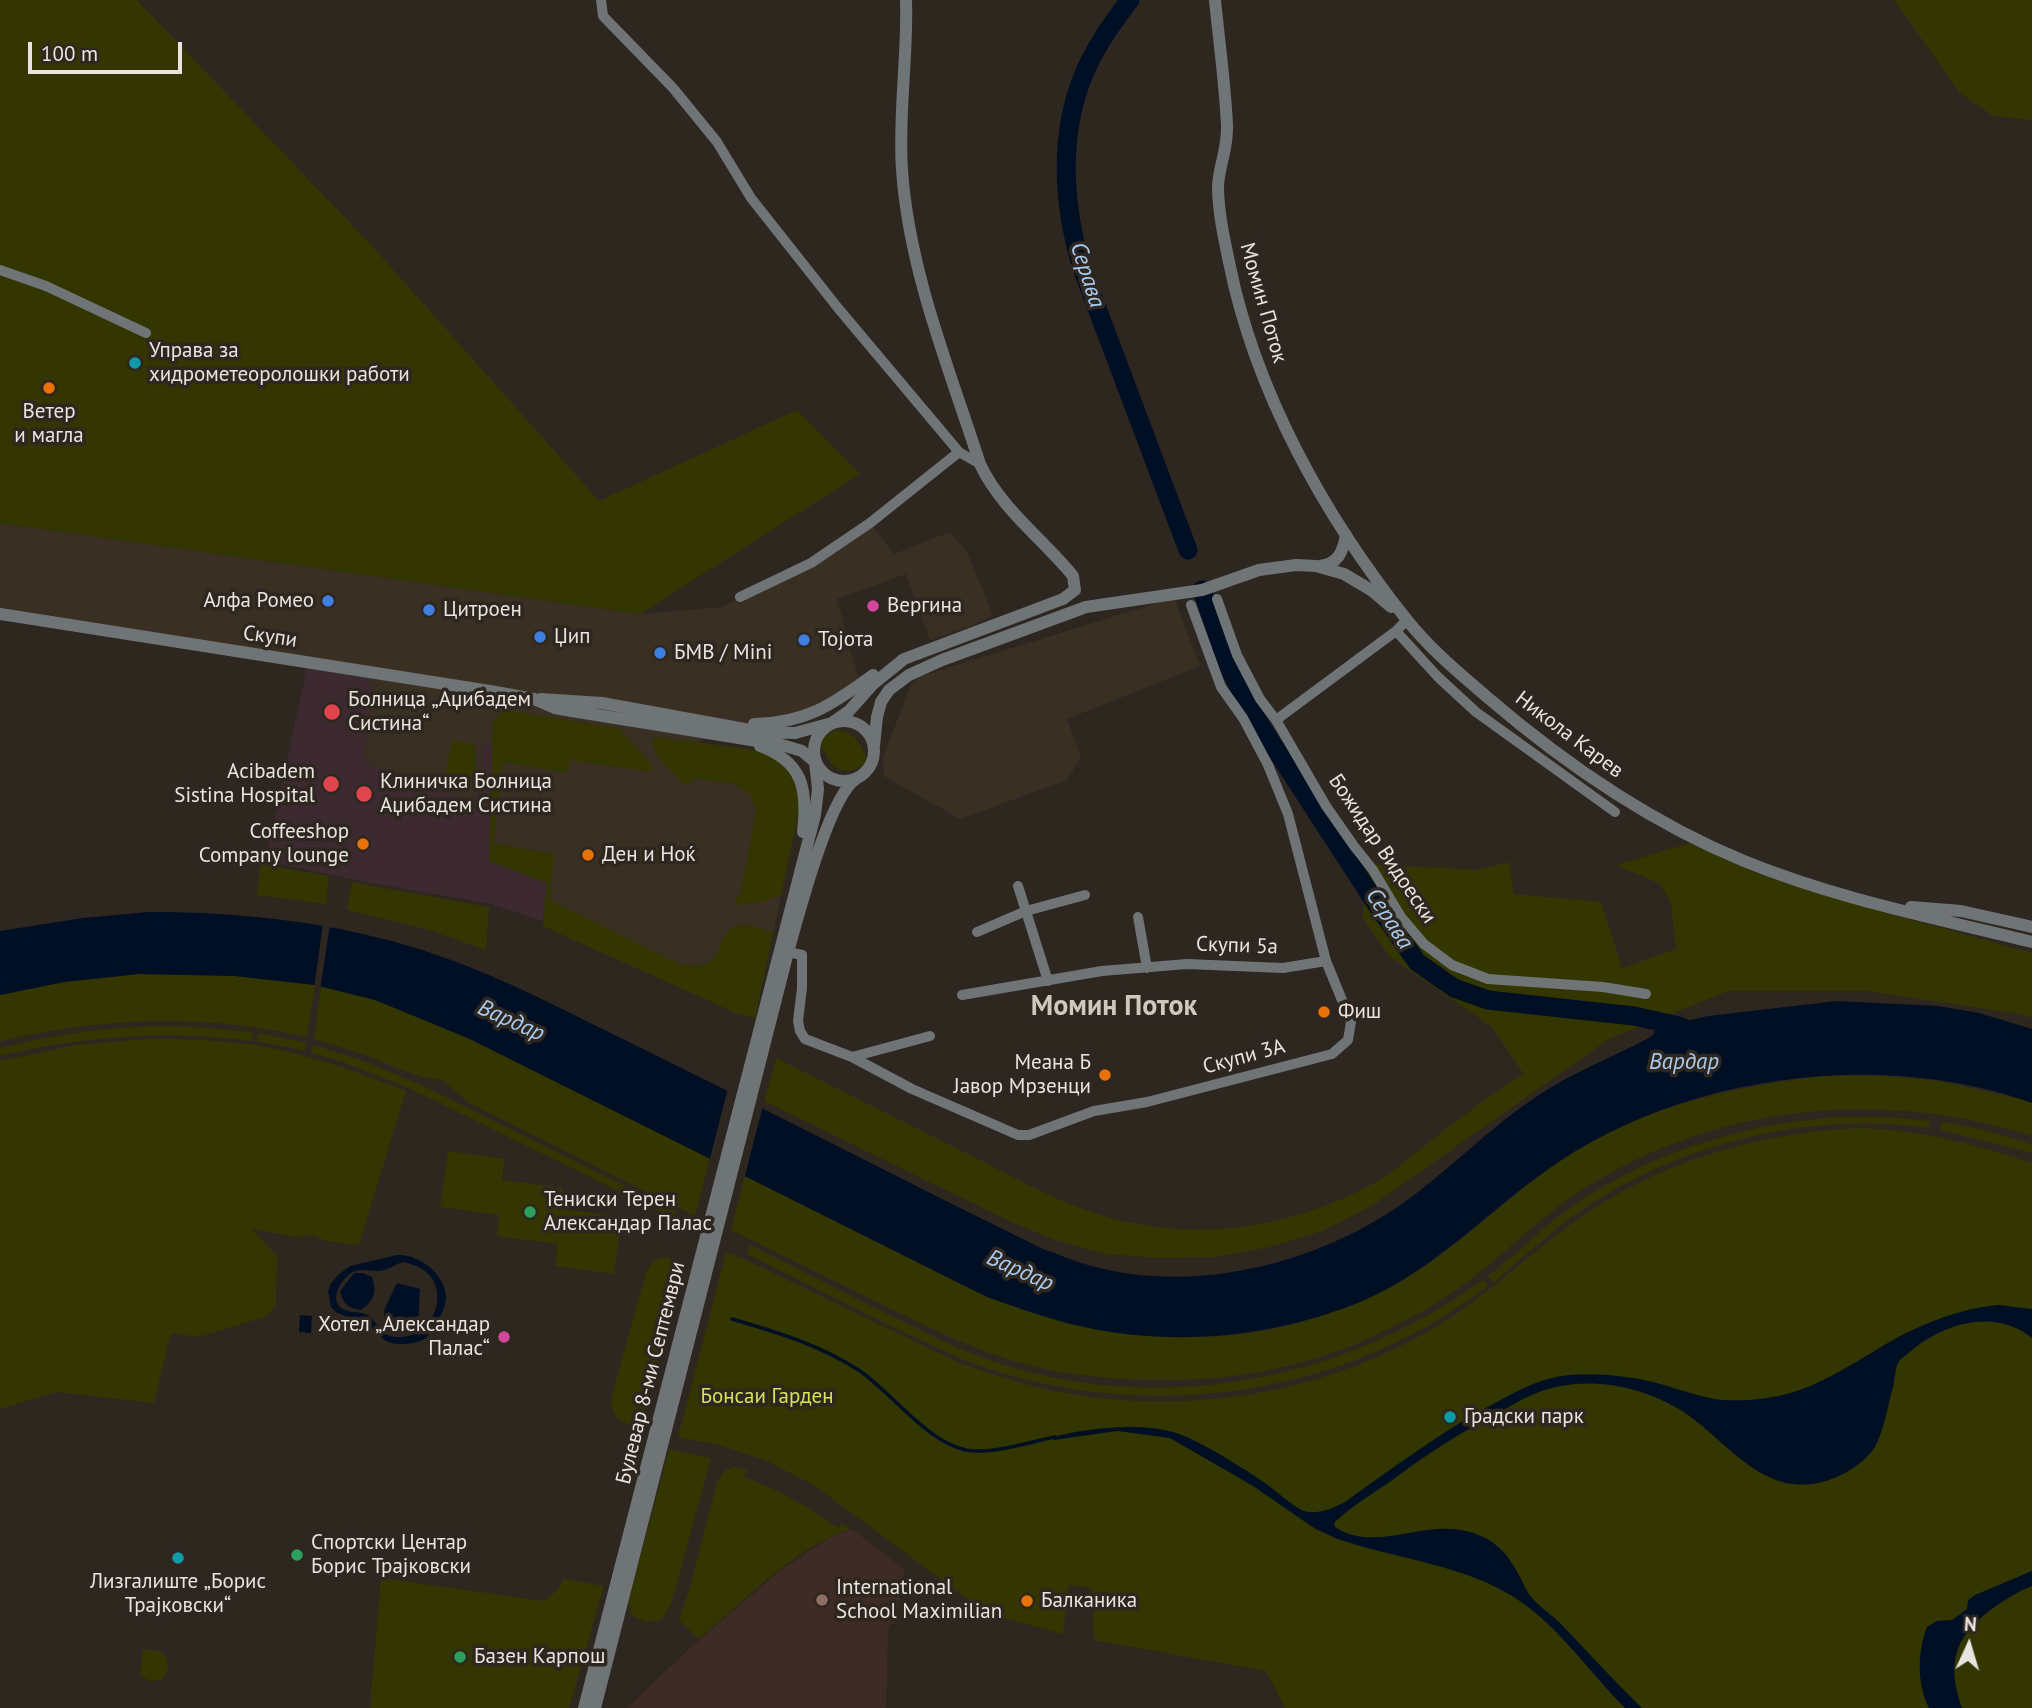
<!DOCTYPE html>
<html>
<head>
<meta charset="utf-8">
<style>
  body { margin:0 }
  #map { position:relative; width:2032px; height:1708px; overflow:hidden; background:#2e2720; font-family:"PT Sans",sans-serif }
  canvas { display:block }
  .north { position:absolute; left:1934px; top:1610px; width:70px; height:70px; -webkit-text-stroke:5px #2e2720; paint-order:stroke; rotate:4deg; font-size:19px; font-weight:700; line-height:28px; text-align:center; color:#e9e4e0 }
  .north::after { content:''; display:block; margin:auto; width:24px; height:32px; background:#e9e4e0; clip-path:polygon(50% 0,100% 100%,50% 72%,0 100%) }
  .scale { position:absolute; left:28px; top:42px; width:154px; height:32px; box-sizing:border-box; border:4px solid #e9e4e0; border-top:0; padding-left:9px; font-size:21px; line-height:24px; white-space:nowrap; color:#e9e4e0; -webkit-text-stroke:5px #2e2720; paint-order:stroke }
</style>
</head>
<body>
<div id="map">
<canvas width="2032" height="1708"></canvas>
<div class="north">N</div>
<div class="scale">100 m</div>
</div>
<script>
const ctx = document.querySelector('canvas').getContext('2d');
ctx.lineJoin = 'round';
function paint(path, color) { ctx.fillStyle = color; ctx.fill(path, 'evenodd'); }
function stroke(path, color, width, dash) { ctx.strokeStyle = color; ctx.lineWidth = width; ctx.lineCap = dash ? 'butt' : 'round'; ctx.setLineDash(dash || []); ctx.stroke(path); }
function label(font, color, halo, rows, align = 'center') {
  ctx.font = font + ' "PT Sans",sans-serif'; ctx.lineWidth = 7; ctx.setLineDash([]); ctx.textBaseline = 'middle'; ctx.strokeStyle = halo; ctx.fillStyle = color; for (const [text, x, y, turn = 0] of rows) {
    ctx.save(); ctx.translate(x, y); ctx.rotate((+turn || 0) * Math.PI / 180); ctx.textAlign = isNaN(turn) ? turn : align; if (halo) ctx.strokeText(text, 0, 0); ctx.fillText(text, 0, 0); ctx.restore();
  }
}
const built = new Path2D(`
  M0,523L640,614L721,607L811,563L870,523L894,554L950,532L967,552L993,615L971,626L930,640L906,574L837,599L860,684L821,705L697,742L733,747L801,801L755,1018L736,1013L543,926L547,883L489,861L483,745L481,791L475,797L465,801L390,770L372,767L363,756L373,691L368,678L307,668L308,663L0,614Z
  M1174,598L1200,666L1067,719L1081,757L1067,780L960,819L884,776L883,757L911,685L921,676Z`);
const education = new Path2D(`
  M852,1529L905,1570L895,1623L890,1624L888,1631L886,1708H627L690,1648L781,1570L829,1538Z`);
const medical = new Path2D(`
  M307,668L368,678L373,691L363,756L372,767L390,770L465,801L475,797L481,791L483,744L493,745L489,861L547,883L543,921L487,903L365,882L272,862L266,856Z`);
const green = new Path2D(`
  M0,0H137L374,248L599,501L797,410L860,474L640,614L0,523Z
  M1894,0H2032V120L1993,116L1960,93Z
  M504,710L618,728L651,764L653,772L570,760L568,773L503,762L493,843L554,854L550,900L680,964C729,973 712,938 734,927C746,922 762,929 773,932L755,1018L736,1013L543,926L547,883L489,861L493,721Z
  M836,730C857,731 858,744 868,759C859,771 844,776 833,765C827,759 826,752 820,746L824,737Z
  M656,737L768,752L791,772L801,801L781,895L761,902L737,905L736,896H740L756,812L751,795L735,784L692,778L691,785L683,784L658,757L651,741Z
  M452,740L475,745V778L470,782L447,784L445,777Z
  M1690,843L1759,874L1827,896L2032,953V1018L2020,1014L1867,991H1728L1609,1039L1373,1205L1322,1231L1270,1247L1215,1257L1160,1258L1105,1254L1052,1239L1005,1219L764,1101L776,1058C839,1090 903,1121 966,1153C1005,1172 1045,1196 1086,1210C1178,1243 1272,1233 1359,1191C1386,1178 1410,1158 1433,1139C1463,1116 1492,1094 1523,1073L1492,1027L1389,956L1363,918L1366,864L1478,870L1509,862L1514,894L1601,902L1622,968L1676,949L1671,903L1660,884L1616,865Z
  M260,864L329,876L326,904L257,895Z
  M352,882L489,907L486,950L426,929L347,910Z
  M139,974L235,976L315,985L307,1037C205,1013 102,1017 0,1041V995L64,982Z
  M321,987L375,1000L434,1022L710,1158L695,1216L471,1104L442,1080L421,1077L365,1055L314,1039Z
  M181,1026L253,1032L252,1041C166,1030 84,1036 0,1056V1048C59,1033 120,1025 181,1026Z
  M258,1033L306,1043L305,1051L257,1041Z
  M147,1039C188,1039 231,1040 271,1048C318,1057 362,1074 406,1091L359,1245L326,1241L311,1235L298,1237L252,1229L277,1256L276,1305L267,1316L199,1337L171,1333L154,1403L56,1392L0,1409V1061L76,1045Z
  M313,1045L359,1059L419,1084L676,1211L673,1218L411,1089L340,1061L311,1053Z
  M1821,1076H1885L1938,1081L2025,1100L2032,1103V1136C1877,1086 1702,1105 1567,1200C1535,1223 1506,1252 1475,1276C1447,1298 1416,1316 1384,1331C1287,1380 1174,1389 1067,1373C999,1363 938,1332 877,1302C828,1278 780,1254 731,1230L745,1176C787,1197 830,1218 872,1240C925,1266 976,1295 1033,1313C1061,1322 1091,1324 1120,1328C1143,1331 1167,1336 1190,1337C1274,1338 1361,1310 1430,1263C1473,1232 1512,1195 1555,1164C1635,1108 1727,1088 1821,1076Z
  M1837,1117H1884L1930,1121L1929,1128C1809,1111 1679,1143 1579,1212C1549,1233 1521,1259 1493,1283L1488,1276C1514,1257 1536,1233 1562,1214C1643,1154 1737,1125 1837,1117Z
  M1942,1122L1980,1129L2028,1143L2032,1145V1153L1941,1130Z
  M1862,1128C1923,1131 1975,1144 2032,1163V1708H1285L1266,1671L1094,1640L1092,1588L1069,1585L1063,1634L988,1614L815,1486L767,1461L719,1445L678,1437L726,1253L742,1258L959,1363C994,1375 1030,1387 1066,1393C1193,1416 1329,1392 1439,1325C1488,1295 1528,1255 1574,1222C1659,1161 1759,1132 1862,1128Z
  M448,1151L504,1159L502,1180L563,1188L560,1209L622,1217L614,1274L555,1266L558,1244L497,1236L499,1215L440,1207Z
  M750,1245C796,1268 841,1291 887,1314C921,1330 954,1348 989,1360C1156,1418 1342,1382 1483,1280L1488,1286C1346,1395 1156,1424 986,1368C956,1358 928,1343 899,1330C848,1305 798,1280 747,1254Z
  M661,1258C670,1257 680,1260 682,1269L641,1428C624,1423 611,1420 611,1399L646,1272L652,1262Z
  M669,1449L711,1458L671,1605L661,1620L646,1622L633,1616L628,1602Z
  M735,1467L747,1470L744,1477C779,1490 808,1506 838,1528L842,1523L850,1529C795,1547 743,1602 699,1639L679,1620L689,1591L717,1482L724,1471Z
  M381,1578L544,1601L558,1590L564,1579L604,1586L569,1708H370Z
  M143,1649L159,1651L167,1658L168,1670L162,1679L151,1682L140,1675Z`);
const water = new Path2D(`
  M149,912C242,912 336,922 425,951C500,975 571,1014 641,1048C776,1114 908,1183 1043,1249C1058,1254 1073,1261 1088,1265C1189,1294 1306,1267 1393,1210C1444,1176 1487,1129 1539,1095C1573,1072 1611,1058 1647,1039L1653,1035L1656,1028L1708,1016L1837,1001L1938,1006L1979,1013L2032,1029V1103C1882,1049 1689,1074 1557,1163C1490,1208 1436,1270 1360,1302C1274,1337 1175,1347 1084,1327C1051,1320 1019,1308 987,1297L470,1039L375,1000L315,985L235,976L139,974L64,982L0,995V931L83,918Z
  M397,1255C418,1254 445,1273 446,1297C446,1308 434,1333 424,1339C416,1344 401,1345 392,1343C379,1340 373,1326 361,1321C353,1318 344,1316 336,1312L331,1307L328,1292L330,1285L338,1275L350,1266ZM404,1262C415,1265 429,1270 434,1282C445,1307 427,1336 401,1337C377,1339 378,1316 362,1313C355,1312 347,1312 341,1308C329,1298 342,1278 353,1272C363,1267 374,1273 385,1270C392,1268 396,1263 404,1262Z
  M354,1273H363L372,1277C377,1292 374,1301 361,1310C348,1308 343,1304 340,1291Z
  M397,1283L420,1289L418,1326L395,1325L384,1317L385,1308Z
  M1998,1305L2032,1309V1338C1996,1308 1944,1323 1911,1351C1908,1354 1902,1357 1899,1361C1895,1367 1895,1379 1893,1387C1888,1405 1885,1425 1877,1443C1867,1464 1834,1482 1812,1484C1757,1491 1723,1437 1682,1411C1640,1385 1586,1375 1539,1392C1523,1398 1508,1408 1492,1416C1459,1434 1428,1453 1398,1476C1378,1491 1353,1504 1334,1523L1335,1527C1375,1554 1425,1518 1470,1532C1497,1540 1510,1556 1522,1581C1525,1587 1528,1594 1533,1599C1541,1608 1552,1615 1561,1624C1588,1652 1614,1681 1642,1708H1625C1587,1670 1555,1620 1507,1593C1455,1563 1391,1558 1335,1538L1314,1528L1253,1486L1170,1438L1117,1431L1054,1440L1053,1437C1088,1428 1141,1422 1176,1433C1199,1440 1243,1468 1265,1483C1277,1491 1290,1505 1304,1511C1317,1515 1334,1508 1345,1502C1394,1467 1442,1431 1495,1403C1518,1390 1543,1377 1570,1375C1590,1373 1613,1375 1633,1378C1661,1382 1688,1394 1715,1399C1735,1402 1759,1400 1779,1396C1821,1387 1856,1361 1893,1340C1924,1323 1962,1308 1998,1305Z
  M300,1315L312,1316L311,1333L299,1332Z
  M2032,1571V1586C2016,1592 2003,1601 1989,1611C1953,1640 1947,1664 1962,1708H1929C1917,1684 1917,1652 1927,1627L1937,1621L1952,1620L1967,1609L1968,1600L1975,1595Z`);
const pier = new Path2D(`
  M323,923L330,924L320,990L314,989Z
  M728,1088L763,1106L744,1179L709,1162Z`);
const stream = new Path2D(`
  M732,1319C776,1332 821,1345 860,1371C893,1394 926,1441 966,1450C991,1455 1029,1442 1055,1437`);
const river = new Path2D(`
  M1130,0C1112,23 1095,47 1084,74C1058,136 1063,208 1083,271L1188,550
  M1202,590L1229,668L1251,711L1377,905L1417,962L1454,988L1488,1000L1634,1016L1679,1026L1694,1033`);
const minor = new Path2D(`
  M601,0L603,16L673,88L717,142L751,198L838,308L959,452
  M0,270L46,286L146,333
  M740,597L811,563L870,523L959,452L980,464
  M1217,599L1237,655L1260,699L1276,720L1326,806L1354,846L1373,870L1401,917L1424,944L1452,965L1488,979L1603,987L1646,994
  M1396,631L1438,677L1476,712L1615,812
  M1276,720L1396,631L1407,620
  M1018,886L1048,981
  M1138,917L1147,968
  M977,932L1026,911L1085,895
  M788,952L802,955V988L798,1021L800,1031L805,1039L852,1057L912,1089L1018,1135H1029L1094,1111L1147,1102L1332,1054L1348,1040L1351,1022L1326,961L1288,814L1268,765L1243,718L1221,687L1191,605
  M962,995L1102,971L1187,964L1283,968L1326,961
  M852,1057L930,1036`);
const tertiary = new Path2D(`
  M1215,0C1219,41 1225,83 1227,125C1228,149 1219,165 1218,186C1218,211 1224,238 1229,262C1255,392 1325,517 1407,620C1430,649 1459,673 1487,697C1565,764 1649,822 1744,861C1837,899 1935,918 2032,942
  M1320,566C1338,564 1343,552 1346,535
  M0,614L490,691L534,699L555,708L572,711L782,745L802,751L815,762L818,789L815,815L584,1708
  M541,699L602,703L761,732L795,733L832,723L849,711L873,684L904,659L1063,599L1075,590L1073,576C1042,538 1001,509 980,464C949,368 909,271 902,170C898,113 908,57 906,0
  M814 751a30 30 0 1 1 60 0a30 30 0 1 1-60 0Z
  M754,724C806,723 832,705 873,675
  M760,746C803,762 808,789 803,832
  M874,746L877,717L881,702L889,690L909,675L942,660L1086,607L1202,590L1259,570L1296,565L1316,566L1344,574L1371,590L1391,607
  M1911,907L1961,911L2032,927
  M595,1708L788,952C798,917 829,796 856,779`);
const markers = [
  [135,363,7,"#0f9aa8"],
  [49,388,7,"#e8710a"],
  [328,601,7,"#3f7fe0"],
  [873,606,7,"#d1479c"],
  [429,610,7,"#3f7fe0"],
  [540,637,7,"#3f7fe0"],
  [804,640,7,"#3f7fe0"],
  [660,653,7,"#3f7fe0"],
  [332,712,9,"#e0444e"],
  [331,784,9,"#e0444e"],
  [364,794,9,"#e0444e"],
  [363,844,7,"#e8710a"],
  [588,855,7,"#e8710a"],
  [1324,1012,7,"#e8710a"],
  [1105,1075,7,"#e8710a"],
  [530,1212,7,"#2e9e5b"],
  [504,1337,7,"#d1479c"],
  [1450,1417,7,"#0f9aa8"],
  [297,1555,7,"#2e9e5b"],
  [178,1558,7,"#0f9aa8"],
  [822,1600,7,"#8d6e63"],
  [1027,1601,7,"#e8710a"],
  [460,1657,7,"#2e9e5b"]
];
const streetNames = [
  ["Момин Поток",1263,303,74],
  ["Скупи",270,637,8],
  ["Никола Карев",1569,735,37],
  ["Божидар Видоески",1382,849,56],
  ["Скупи 5а",1237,946,2],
  ["Скупи 3А",1244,1057,-15],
  ["Булевар 8-ми Септември",651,1373,-76]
];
const poiNames = [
  ["Управа за",149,351],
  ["хидрометеоролошки работи",149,375],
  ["Ветер",49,412,"center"],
  ["и магла",49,436,"center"],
  ["Алфа Ромео",314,601,"right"],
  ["Вергина",887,606],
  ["Цитроен",443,610],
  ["Џип",554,637],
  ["Тојота",818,640],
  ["БМВ / Mini",674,653],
  ["Болница „Аџибадем",348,700],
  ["Систина“",348,724],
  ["Acibadem",315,772,"right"],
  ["Sistina Hospital",315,796,"right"],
  ["Клиничка Болница",380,782],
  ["Аџибадем Систина",380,806],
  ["Coffeeshop",349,832,"right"],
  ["Company lounge",349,856,"right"],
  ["Ден и Ноќ",602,855],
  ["Фиш",1338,1012],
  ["Меана Б",1091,1063,"right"],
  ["Јавор Мрзенци",1091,1087,"right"],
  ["Тениски Терен",544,1200],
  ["Александар Палас",544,1224],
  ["Хотел „Александар",490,1325,"right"],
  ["Палас“",490,1349,"right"],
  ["Градски парк",1464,1417],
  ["Спортски Центар",311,1543],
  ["Борис Трајковски",311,1567],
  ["Лизгалиште „Борис",178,1582,"center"],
  ["Трајковски“",178,1606,"center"],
  ["International",836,1588],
  ["School Maximilian",836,1612],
  ["Балканика",1041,1601],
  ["Базен Карпош",474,1657]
];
const parkNames = [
  ["Бонсаи Гарден",767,1397]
];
const waterNames = [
  ["Серава",1087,275,72],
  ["Серава",1389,919,57],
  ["Вардар",511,1021,24],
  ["Вардар",1684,1062],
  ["Вардар",1020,1271,24]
];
const districtNames = [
  ["Момин Поток",1114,1007]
];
paint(built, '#3a2f23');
paint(education, '#3e2b25');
paint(medical, '#3d2a30');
paint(green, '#333601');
paint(water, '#000f24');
paint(pier, '#2e2720');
stroke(stream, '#000f24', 3.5);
stroke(river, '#000f24', 19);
stroke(minor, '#6f7477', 10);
stroke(tertiary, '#6f7477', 12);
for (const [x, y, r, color] of markers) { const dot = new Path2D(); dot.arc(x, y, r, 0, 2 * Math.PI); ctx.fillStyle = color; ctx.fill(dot); stroke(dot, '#2e2720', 2.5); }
label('21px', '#e9e4e0', '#2e2720', streetNames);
label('21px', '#e9e4e0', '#2e2720', poiNames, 'left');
label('21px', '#d7e159', '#2e2720', parkNames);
label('italic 23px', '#a8cbef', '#2e2720', waterNames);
label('bold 28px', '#d0c7be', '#2e2720', districtNames);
</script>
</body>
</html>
